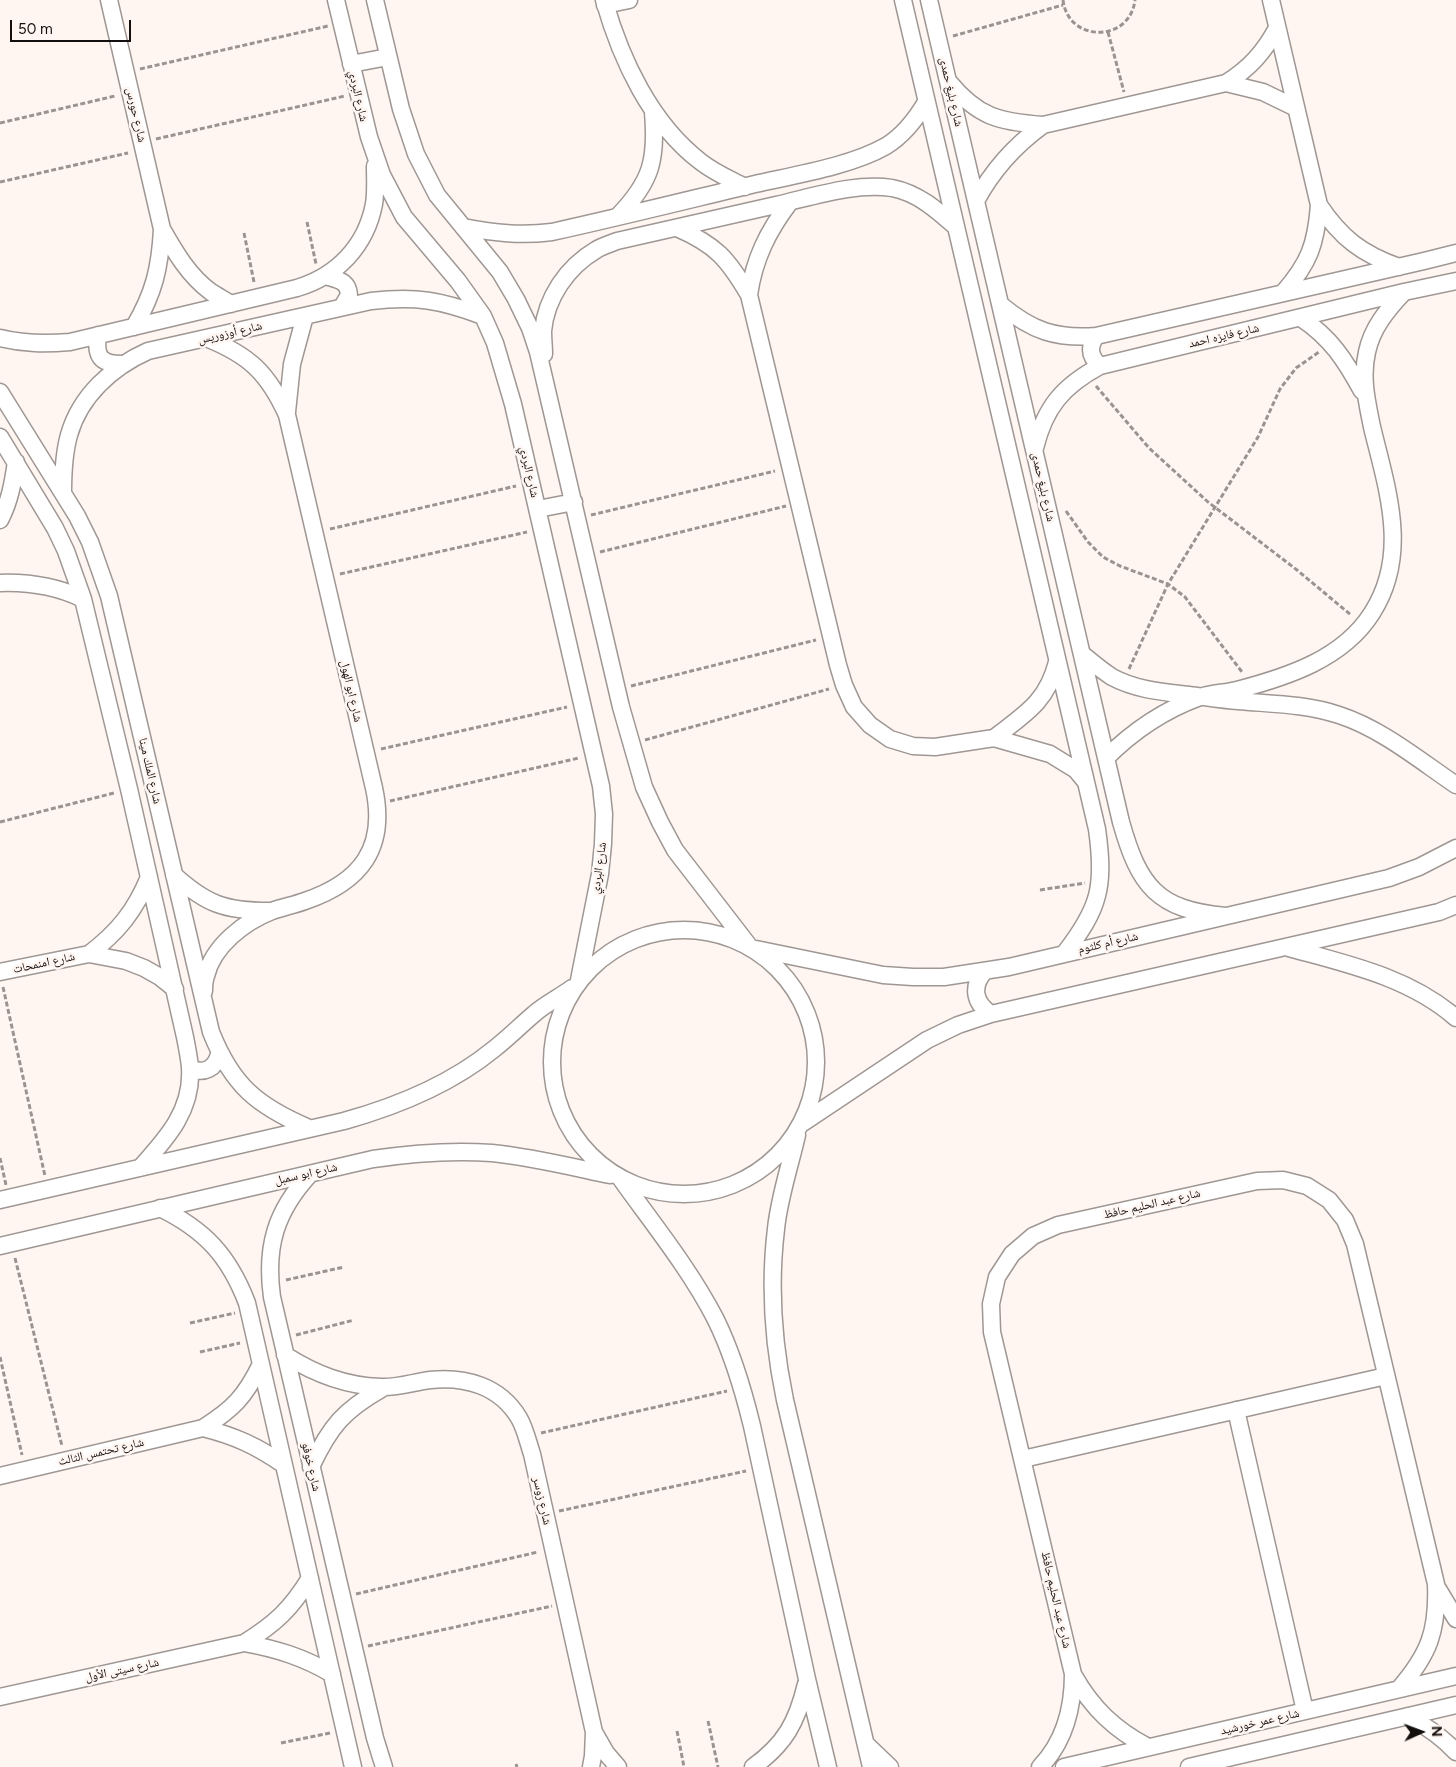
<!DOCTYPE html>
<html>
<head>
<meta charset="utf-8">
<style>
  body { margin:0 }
  #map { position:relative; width:1456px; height:1767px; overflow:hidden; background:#fff6f2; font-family:Figtree,sans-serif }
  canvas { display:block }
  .north { position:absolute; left:1396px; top:1707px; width:50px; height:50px; -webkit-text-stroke:4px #fff6f2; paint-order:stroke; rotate:88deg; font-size:14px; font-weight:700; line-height:20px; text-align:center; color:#120f0e }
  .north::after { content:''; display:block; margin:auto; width:18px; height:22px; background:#120f0e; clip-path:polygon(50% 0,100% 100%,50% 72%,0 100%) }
  .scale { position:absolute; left:10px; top:20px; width:121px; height:22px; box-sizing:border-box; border:2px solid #120f0e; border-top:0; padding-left:6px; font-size:15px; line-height:18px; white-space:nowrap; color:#120f0e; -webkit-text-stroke:4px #fff6f2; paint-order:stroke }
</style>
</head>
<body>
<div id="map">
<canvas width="1456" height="1767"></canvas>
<div class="north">N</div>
<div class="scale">50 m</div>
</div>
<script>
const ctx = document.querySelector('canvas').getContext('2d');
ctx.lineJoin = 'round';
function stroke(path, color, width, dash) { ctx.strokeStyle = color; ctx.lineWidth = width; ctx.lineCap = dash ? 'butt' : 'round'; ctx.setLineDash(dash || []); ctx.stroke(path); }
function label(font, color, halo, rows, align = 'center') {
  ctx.font = font + ' Figtree,"Noto Naskh Arabic",sans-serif'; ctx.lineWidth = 5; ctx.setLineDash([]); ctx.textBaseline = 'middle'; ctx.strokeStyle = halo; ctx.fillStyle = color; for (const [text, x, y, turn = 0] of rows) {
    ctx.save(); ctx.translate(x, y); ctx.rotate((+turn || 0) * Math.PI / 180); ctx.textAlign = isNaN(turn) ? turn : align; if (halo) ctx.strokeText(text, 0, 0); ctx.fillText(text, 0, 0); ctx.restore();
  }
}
const path = new Path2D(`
  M1063,0C1068,43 1130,43 1135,0
  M1108,32L1124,92
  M953,36L1063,5
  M140,69L328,26
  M0,123L115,96
  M156,139L345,96
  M0,182L128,153
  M307,222L316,264
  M244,233L254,282
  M1096,386L1149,448L1208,502L1297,570L1351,615
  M1066,511L1088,542L1103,557L1120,566L1168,584L1185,597L1242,672
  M591,515L775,471
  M330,529L516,486
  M600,552L786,506
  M340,574L527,532
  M1129,669L1168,584L1258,437L1280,389L1296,368L1319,352
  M631,686L816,640
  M645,740L829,689
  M381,749L567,707
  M390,801L579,758
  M0,822L114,793
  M1040,890L1085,883
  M3,987L45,1176
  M0,1158L6,1185
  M15,1258L62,1446
  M286,1280L344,1267
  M190,1323L235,1313
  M296,1335L354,1320
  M200,1352L240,1343
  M0,1357L22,1455
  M541,1433L727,1391
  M559,1511L746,1471
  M356,1594L538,1552
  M368,1646L552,1606
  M708,1721L718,1767
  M677,1731L684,1767
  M281,1743L330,1733
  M516,1764L517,1767`);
const minor = new Path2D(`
  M109,0L162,229C175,252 189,276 211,292C217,296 225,300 231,304
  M336,0L369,137L382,175L404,217L458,281L483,316L495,343L513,404L601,786L604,814L603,844L600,874L579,980
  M375,0L401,109L416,154L437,195L500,272L516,299L530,328L538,352L621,707L644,787L660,822L675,850L749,946
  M604,0C621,60 651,124 701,162C715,173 730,179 745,187
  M903,0L1097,829C1105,886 1100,908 1064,954
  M929,0L1121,822C1139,886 1157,910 1226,916
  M1271,0L1319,205C1316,245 1309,263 1283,293
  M605,5L629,0
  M351,64L388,57
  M949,82C978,117 999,122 1043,125L1226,83C1250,68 1264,52 1277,28
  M1226,83L1263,92L1296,108
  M976,201C993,169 1014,146 1043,125
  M1319,205C1341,238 1362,254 1399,267
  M618,216C652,181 657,159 653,112
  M463,227C495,233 520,236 552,232C620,217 688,200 755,184C795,175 851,166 886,146C904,135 916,119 926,102
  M677,228C716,245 728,259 749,295L838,665L844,685L854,707L870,725L890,739L913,746L935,747L994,738L1050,754L1076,770L1085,781
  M326,276C337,280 348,280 349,295L342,307
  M749,295C754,259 768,231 790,202
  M1001,305C1032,331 1056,339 1096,336L1424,261L1456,253
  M1301,318C1331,338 1345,360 1362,391
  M134,327C154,293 160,268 162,229
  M98,335C95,356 100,364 122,364
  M1096,336C1088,348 1090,357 1100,366
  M0,338C24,344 45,344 70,342L297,288C337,276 366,246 374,204C376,192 375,178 375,166
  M544,354C544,347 543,339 543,331C546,298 567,267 596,250C602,246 610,244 617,241C670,229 723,217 776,205C812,197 856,182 892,188C918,193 937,210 956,227
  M0,392L77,516L90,542L109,596L211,1032C232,1085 257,1106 309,1128
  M287,412L292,364L305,316
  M0,437L55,528L66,551L83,599L129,789L185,1037C187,1047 189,1057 190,1067C193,1110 167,1138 140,1168
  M1035,448C1045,407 1063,386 1100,366L1404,292L1456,281
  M63,492C63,472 64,453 69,435C80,396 112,367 148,351L371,301C416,296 440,300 483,316
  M538,509L574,502
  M0,520C10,501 13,482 16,462
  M0,583C29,582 56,586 83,599
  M1082,654C1092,662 1101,670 1112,677C1136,690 1163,692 1189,695C1205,697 1222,700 1238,701C1272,704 1306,704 1339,715C1382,729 1419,760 1456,785
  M994,738C1025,714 1047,702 1057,662
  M1106,758C1133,731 1164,710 1200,697C1212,693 1225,693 1237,690C1287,677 1343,659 1372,613C1410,554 1387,489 1372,427C1367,402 1361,378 1367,352C1372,328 1387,310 1404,292
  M174,875C206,904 225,911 269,911
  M552 1062a132 132 0 1 1 264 0a132 132 0 1 1-264 0Z
  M1289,948C1347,964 1409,977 1456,1018
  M756,949L883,975L913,977H944L1009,967L1389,878L1419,867L1456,848
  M89,954C118,932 135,911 149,877
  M985,971C971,986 974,1003 991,1014
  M0,972L89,954L126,961L144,968L160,977L175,989
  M204,991C204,986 204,981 206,976C213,946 244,922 272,911C283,907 294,905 305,901C361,882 387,848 374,788L287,415C268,373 249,355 206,338
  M190,1068C204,1075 216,1068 219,1054
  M801,1124L927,1040L958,1025L991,1014L1439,912L1456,905
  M797,1135C790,1166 779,1198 776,1229C769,1287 773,1343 785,1400L871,1767
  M310,1174C276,1211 265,1246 272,1297L375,1738L384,1767
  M621,1179C653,1224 689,1268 715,1318C732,1352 743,1389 752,1426L807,1679L828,1767
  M0,1200L344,1121C398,1106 450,1085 494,1049C508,1038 521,1025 534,1014C545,1004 560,997 572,988
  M160,1208C205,1230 229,1256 247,1303L353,1767
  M0,1246L373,1159C413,1153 452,1150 492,1153C532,1157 572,1167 610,1175
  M285,1355C315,1374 345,1386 381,1387C397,1388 414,1382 430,1380C465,1376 500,1386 519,1418C525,1428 528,1442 532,1454L594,1732L593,1756L591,1767
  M1236,1410L1305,1711
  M203,1428C235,1436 257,1446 284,1465
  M1023,1459L1386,1376
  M311,1467C330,1426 344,1410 383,1388
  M0,1476L203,1428C233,1409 245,1397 261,1364
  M1438,1589L1456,1619
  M244,1643C277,1649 303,1657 332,1674
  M1074,1676C1092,1708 1115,1730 1148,1747
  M0,1697L244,1643C275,1624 291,1609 310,1578
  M1408,1716C1426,1726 1442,1737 1456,1752
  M594,1732L606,1753L618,1767
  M867,1745L890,1767
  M753,1767C785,1744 797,1722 806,1684
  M1040,1767C1065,1741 1073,1709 1073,1674L992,1332L991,1304L997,1277L1012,1254L1033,1236L1058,1225L1257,1181L1283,1180L1307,1186L1329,1200L1345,1220L1355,1244L1436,1584C1438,1631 1429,1654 1399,1689
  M1064,1767L1456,1676
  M1189,1767L1456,1705`);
const streetNames = [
  ["شارع بليغ حمدى",951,92,77],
  ["شارع البردي",358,96,77],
  ["شارع حورس",136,115,77],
  ["شارع أوزوريس",230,333,-13],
  ["شارع فايزه احمد",1224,336,-13],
  ["شارع البردي",529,472,77],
  ["شارع بليغ حمدى",1043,487,77],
  ["شارع ابو الهول",351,691,77],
  ["شارع الملك مينا",150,771,77],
  ["شارع البردي",599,868,-82],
  ["شارع أم كلثوم",1108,943,-13],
  ["شارع امنمحات",44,963,-12],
  ["شارع ابو سمبل",306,1174,-13],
  ["شارع عبد الحليم حافظ",1152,1204,-13],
  ["شارع تحتمس الثالث",101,1452,-13],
  ["شارع خوفو",311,1467,77],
  ["شارع زوسر",542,1501,77],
  ["شارع عبد الحليم حافظ",1056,1600,77],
  ["شارع سيتى الأول",122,1670,-12],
  ["شارع عمر خورشيد",1260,1722,-13]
];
stroke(minor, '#9f9793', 19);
stroke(path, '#9a9491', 3, [5, 2.5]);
stroke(minor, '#fff', 16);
label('12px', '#120f0e', '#fff6f2', streetNames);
</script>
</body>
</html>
